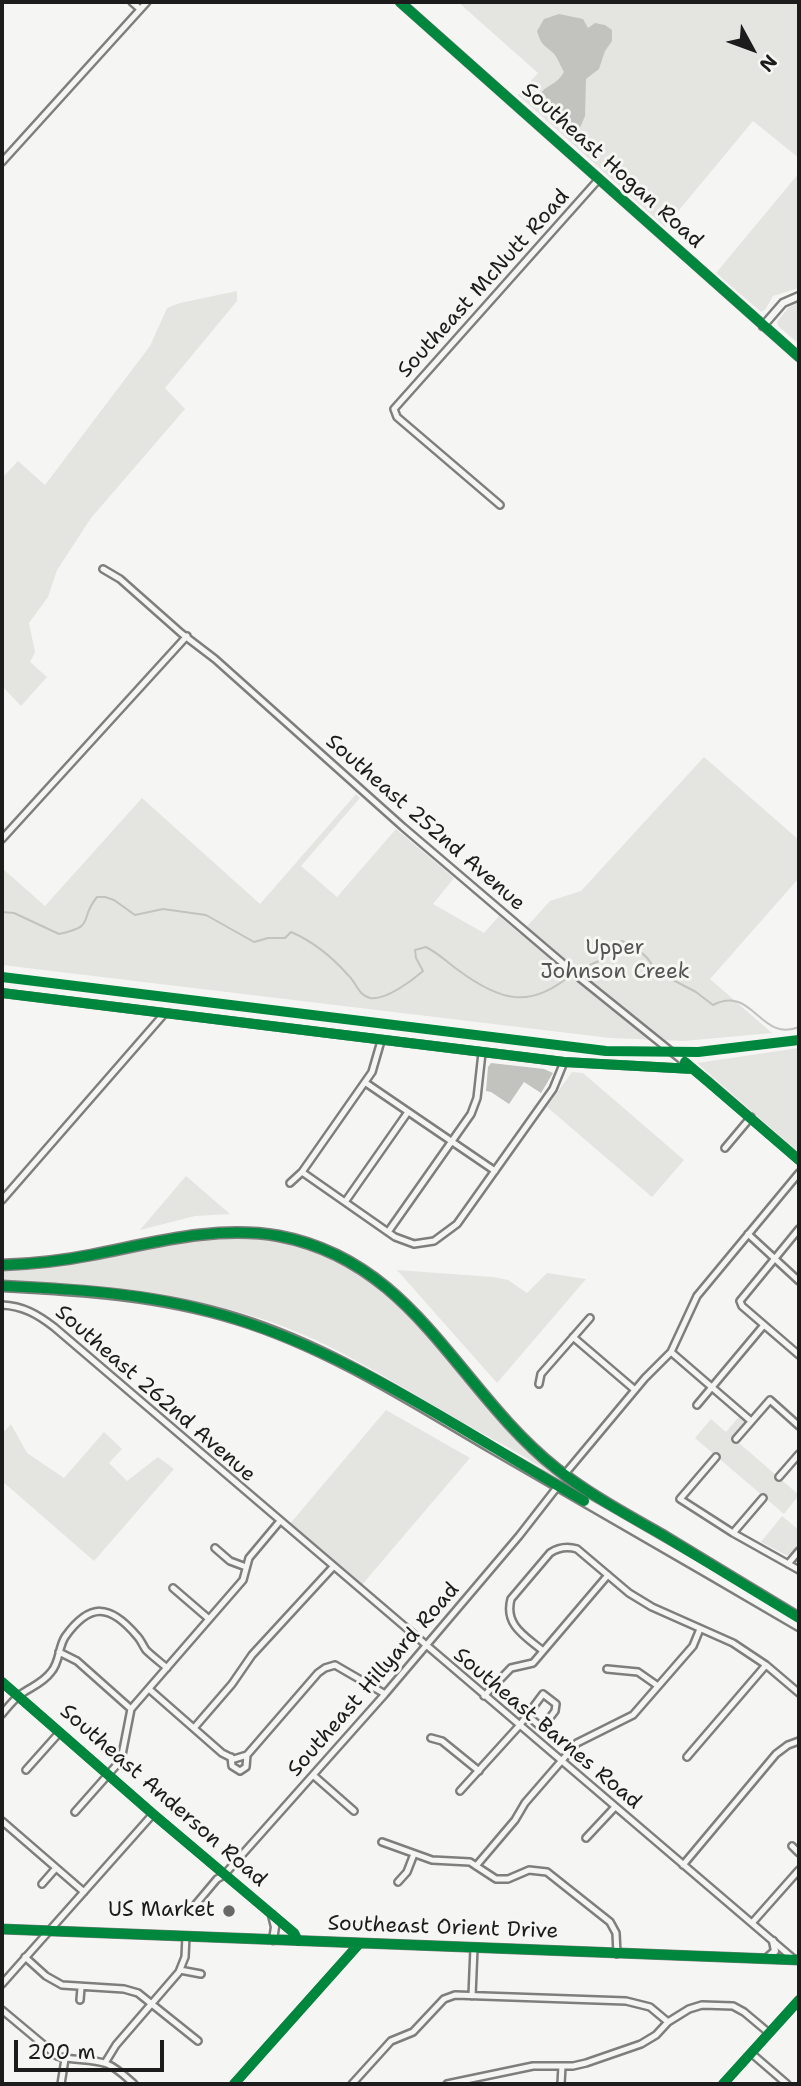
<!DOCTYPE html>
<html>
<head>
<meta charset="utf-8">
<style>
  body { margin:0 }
  #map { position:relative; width:801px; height:2086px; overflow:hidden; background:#f5f5f3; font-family:"Shantell Sans",sans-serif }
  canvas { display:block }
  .frame { position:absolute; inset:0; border:4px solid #1c1c1c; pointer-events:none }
  .north { position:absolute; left:717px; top:14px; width:70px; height:70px; -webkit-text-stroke:5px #f6f6f2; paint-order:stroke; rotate:131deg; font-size:19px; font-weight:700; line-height:28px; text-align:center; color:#1c1c1c }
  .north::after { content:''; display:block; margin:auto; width:24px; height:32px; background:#1c1c1c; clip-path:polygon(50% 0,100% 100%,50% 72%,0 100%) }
  .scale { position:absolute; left:14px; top:2040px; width:150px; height:32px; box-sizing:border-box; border:4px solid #1c1c1c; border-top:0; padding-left:9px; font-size:21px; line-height:24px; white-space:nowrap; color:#1c1c1c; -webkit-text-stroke:5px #f6f6f2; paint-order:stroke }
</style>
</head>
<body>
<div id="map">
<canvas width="801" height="2086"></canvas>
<div class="frame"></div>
<div class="north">N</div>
<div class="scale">200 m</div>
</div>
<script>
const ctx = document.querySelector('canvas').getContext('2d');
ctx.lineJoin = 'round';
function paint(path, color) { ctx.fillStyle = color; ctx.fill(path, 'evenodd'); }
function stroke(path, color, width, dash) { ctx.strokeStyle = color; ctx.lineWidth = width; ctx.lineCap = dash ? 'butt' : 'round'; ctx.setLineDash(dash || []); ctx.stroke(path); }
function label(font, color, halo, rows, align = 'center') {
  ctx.font = font + ' "Shantell Sans",sans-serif'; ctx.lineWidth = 6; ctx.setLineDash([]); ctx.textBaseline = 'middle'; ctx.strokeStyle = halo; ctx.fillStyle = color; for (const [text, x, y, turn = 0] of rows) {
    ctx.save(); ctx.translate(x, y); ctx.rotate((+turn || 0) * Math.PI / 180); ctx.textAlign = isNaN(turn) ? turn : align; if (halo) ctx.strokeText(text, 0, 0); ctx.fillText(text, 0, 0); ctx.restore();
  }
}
const green = new Path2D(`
  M458,2H799V158L753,121L665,227L518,95L538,73Z
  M799,173V288L773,296L765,310L761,312L716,273Z
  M237,291V301L165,388L185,409L91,518L57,570L48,597L29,623L35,652L30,662L47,677L21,706L2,686V478L18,461L45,485L150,346L167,308L180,303Z
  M799,302V344L778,326L777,322L788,308Z
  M704,757L799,840V878L710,979L772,1033L684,1041L610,1038L2,965V868L45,906L142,798L260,904L356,794L360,798L301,866L337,897L396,829L454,878L433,904L484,933L499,916L520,934L550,901L581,891Z
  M799,1048V1153L697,1063Z
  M572,1072L583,1073L684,1160L652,1197L547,1107Z
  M186,1176L230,1214L195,1216L140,1230Z
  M214,1238C236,1238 257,1237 278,1241C388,1262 434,1350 503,1427C521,1446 542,1463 563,1479L558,1481L542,1471L541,1467C510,1447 476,1431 444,1412C382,1375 320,1335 249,1315C169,1291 85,1286 2,1282V1270L73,1264L172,1244Z
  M397,1270L493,1277L508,1280L527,1293L547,1273L586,1279L497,1383Z
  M386,1410L470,1458L361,1586L289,1525Z
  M741,1414L745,1421L732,1437L799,1495L784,1514L695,1438L711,1419L726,1432Z
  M11,1424L27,1453L64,1478L104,1432L122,1449L109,1463L127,1481L158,1457L174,1469L94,1561L2,1481V1434Z
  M782,1516L799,1530V1544L790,1555H786L761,1542Z`);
const water = new Path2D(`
  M559,14L583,19L588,28L595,23L605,25L612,30V41L605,51L599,69L586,79L585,116L576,137L536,101C545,82 555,88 564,72C561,67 558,59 555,55C545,44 542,48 537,31L544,19Z
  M491,1063L544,1069L553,1073L541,1093L524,1082L509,1104L491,1092L486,1091L488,1067Z`);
const stream = new Path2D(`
  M2,912L14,913L59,934C97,926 78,920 97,897H105L114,900L135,915L163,909L206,915L254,942L268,938H285L291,932C312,941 333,958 348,975C356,982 358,995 370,998C385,1001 413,980 423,971L416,958L415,950L426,947C438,953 447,962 458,970C500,1001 530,1010 572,974
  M577,971L603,959L611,947L622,941C635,947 650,956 654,970L696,992L713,1005C753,984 760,1043 799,1027`);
const minor = new Path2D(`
  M132,2L140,9
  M2,162L147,2
  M500,505L397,417L394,409L598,180
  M103,569L120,579L181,633L215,659L403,827L580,978L709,1082L799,1160
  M2,839L187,636
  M2,993L564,1062L693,1069
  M366,1083L495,1171
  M725,1148L751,1117
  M302,1172L395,1237L414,1244L434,1241L457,1224L553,1089L564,1062
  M290,1183L302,1172L372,1072L381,1041
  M2,1200L165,1013
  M345,1202L408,1112
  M799,1229L740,1301L742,1306L799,1355
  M388,1232L471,1114L477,1098L482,1053
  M748,1234L799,1281
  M2,1305C23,1306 37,1314 54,1327L795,1960
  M573,1337L635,1390
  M671,1352L751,1421
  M539,1384L541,1374L590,1318
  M697,1405L764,1325
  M736,1439L770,1400L799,1426
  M716,1457L680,1499L733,1533L799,1570
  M564,1475L645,1378L671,1352L697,1296L799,1173
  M779,1477L799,1454
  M733,1533L763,1498
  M215,1548L230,1561L246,1567
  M788,1564L799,1551
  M173,1588L209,1619
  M543,1651C525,1636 504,1625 511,1599L550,1553C559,1547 567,1546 577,1549L629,1593L652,1607L733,1643L766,1665L799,1693
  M59,1652L77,1661L131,1709
  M335,1665L385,1694
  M607,1669L638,1672L658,1686
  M2,1682L153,1814L294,1933L298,1941
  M149,1689L222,1753L234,1759L247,1755L318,1673L325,1668L335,1665
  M484,1696L511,1668L533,1663L608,1575
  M2,1714C8,1707 13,1700 21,1694C31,1687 43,1683 51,1672C60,1662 58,1648 65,1637C90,1602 110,1604 137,1636C141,1640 143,1646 146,1650C152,1656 160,1662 167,1668
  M194,1728L232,1684L252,1655L333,1567
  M431,1738L442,1741L479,1771
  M231,1757L232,1766L240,1771L246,1767L247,1755
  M687,1757L766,1665
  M26,1770L59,1733
  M313,1775L354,1811
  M460,1791L519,1726L543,1694L556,1704L555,1711L542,1728L527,1715
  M75,1812L121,1760L131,1709L243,1580L249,1558L280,1521
  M2,1821L84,1892
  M586,1838L615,1807
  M382,1842L432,1860L470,1862L496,1879H508L529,1870L547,1872L610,1922L616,1933L617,1954
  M792,1846L799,1853
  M683,1865L776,1754L788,1745L799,1741
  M476,1866L515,1820L525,1803L577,1743L633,1715L693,1646L700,1629
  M398,1882L407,1872L414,1854
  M42,1884L56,1868
  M196,1904L217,1879L224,1875L385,1694L519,1536L558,1486
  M752,1923L799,1870
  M25,1957L46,1976L62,1985L124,1989L138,1993L198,2041
  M180,1970L201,1974
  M2,1984L153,1814
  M472,1996L474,1948
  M80,2000L81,1988
  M2,2010L57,2056C72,2061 91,2058 107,2064C117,2068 126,2077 134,2084
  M751,2053L787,2084
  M105,2063L116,2045L179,1972L185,1957L186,1936
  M61,2084L65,2059
  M234,2084L359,1944
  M352,2084L391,2041L413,2032L444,1999L455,1995L626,2001L650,2007L668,2022L689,2009L702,2005L733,2006L744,2012L769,2033
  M447,2084L533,2066H573L586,2063L641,2044L656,2035L668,2022
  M561,2084L562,2066
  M723,2084L799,2000`);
const major = new Path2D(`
  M400,2L799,357
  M763,326L783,303L799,296
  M272,1915L275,1927L273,1940
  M2,1929L799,1960
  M767,1958L775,1951L773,1941`);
const highway = new Path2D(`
  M2,1265C32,1264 61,1261 91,1255C153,1243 215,1225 279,1236C416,1262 457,1390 557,1469C590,1495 627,1515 664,1536C709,1563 754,1591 799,1618
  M2,1286C82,1290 160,1295 237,1319C328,1347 410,1400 492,1448C594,1507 697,1566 799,1626`);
const cycleway = new Path2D(`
  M400,2L799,357
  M2,977L606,1051L698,1052L799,1040
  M2,993L564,1062L693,1069
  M685,1062L799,1160
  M2,1265C32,1264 61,1261 91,1255C153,1243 215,1225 279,1236C416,1262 457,1390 557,1469C590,1495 627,1515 664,1536C709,1563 754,1591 799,1618
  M2,1286C73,1289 143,1293 212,1312C343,1347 467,1434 584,1501
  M2,1682L153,1814L294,1933L298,1941
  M2,1929L799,1960
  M234,2084L359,1944
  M723,2084L799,2000`);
const markers = [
  [229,1911,7,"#686867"]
];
const streetNames = [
  ["Southeast Hogan Road",612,166,42],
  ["Southeast McNutt Road",484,284,-48],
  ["Southeast 252nd Avenue",425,823,41],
  ["Southeast 262nd Avenue",155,1394,41],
  ["Southeast Hillyard Road",374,1680,-49],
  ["Southeast Barnes Road",547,1729,40],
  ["Southeast Anderson Road",163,1796,41],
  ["Southeast Orient Drive",443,1928,2]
];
const parkNames = [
  ["Upper",615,949],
  ["Johnson Creek",615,973]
];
const poiNames = [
  ["US Market",215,1911]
];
paint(green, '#e4e4e1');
paint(water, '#c2c2bf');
stroke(stream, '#c2c2bf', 2);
stroke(minor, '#7e7e7d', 10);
stroke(major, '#7e7e7d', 11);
stroke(highway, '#7e7e7d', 13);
stroke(minor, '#f5f5f3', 5);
stroke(major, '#f5f5f3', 6);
stroke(highway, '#f5f5f3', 8);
stroke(cycleway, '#00873e', 10);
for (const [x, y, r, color] of markers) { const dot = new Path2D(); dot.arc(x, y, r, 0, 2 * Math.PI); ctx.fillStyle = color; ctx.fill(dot); stroke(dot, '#f6f6f2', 2.5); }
label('21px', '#1c1c1c', '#f6f6f2', streetNames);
label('21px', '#545453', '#f6f6f2', parkNames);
label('21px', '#1c1c1c', '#f6f6f2', poiNames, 'right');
</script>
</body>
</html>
